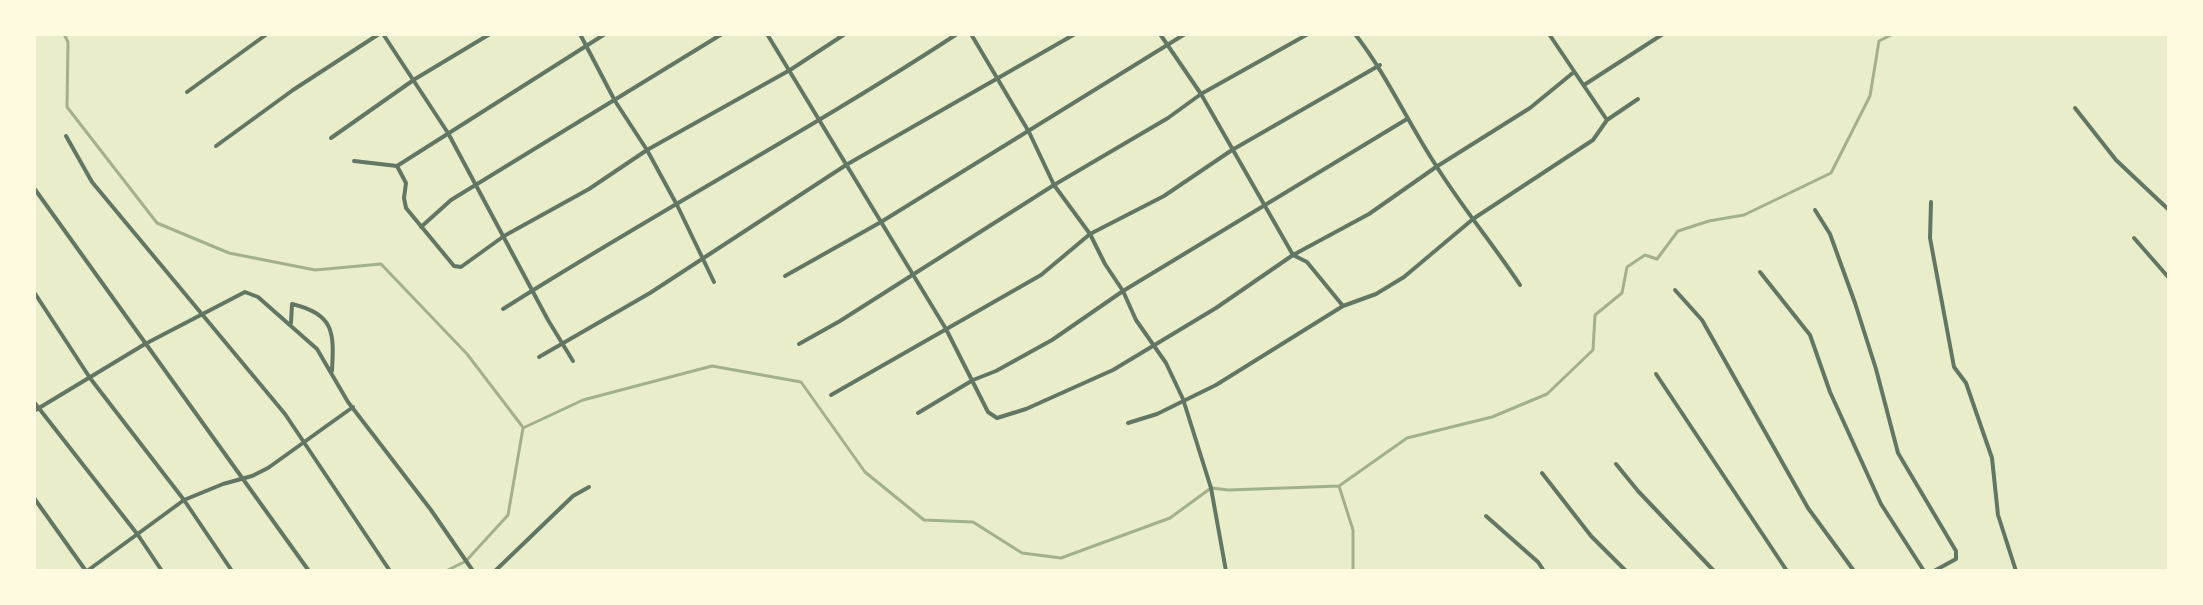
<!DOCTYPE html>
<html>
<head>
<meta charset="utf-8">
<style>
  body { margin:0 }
  #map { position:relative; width:2203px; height:605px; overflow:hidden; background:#e9edc9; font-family:"Fira Sans Condensed",sans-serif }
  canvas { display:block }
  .frame { position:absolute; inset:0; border:36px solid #fefae0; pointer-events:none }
</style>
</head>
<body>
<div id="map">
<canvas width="2203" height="605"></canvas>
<div class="frame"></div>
</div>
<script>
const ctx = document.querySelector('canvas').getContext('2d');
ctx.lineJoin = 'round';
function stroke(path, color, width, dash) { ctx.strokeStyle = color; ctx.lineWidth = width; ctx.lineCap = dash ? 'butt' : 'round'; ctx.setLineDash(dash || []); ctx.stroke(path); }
const stream = new Path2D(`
  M64,34L68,42L67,107L157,223L229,253L315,270L381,264L467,354L522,426
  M523,428L583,400L712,366L801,382L865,472L924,520L973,522L1022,553L1061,558L1170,518L1211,488L1229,490L1339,486L1407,438L1492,417L1547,394L1593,350L1595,315L1622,293L1627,267L1645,255L1657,259L1678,231L1709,221L1744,215L1831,173L1870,96L1879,41L1893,34
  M1339,486L1353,530V571
  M446,571L466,561L508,515L523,428`);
const minor = new Path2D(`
  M383,34L448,133L548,320L573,361
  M580,34L615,101L647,150L677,205L714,282
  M767,34L946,329L988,412L997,418L1026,409L1113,370L1216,308L1293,255L1369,214L1436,167L1530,108L1574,72
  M971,34L1029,132L1054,185L1090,234L1105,264L1123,291L1136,320L1166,363L1183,399L1211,488L1226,571
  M1160,34L1201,94L1293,255L1307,262L1343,306
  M1355,34C1387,75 1407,121 1435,164C1461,206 1493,244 1520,285
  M1549,34L1607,120
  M1584,85L1663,34
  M187,92L267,34
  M2075,108L2116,160L2169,210
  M66,136L92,182L285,414L390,571
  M331,138L415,79L490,34
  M216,146L293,90L379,34
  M354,161L397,166L605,34
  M397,166L406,183L404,198L406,208L454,266L461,267L504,236L589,189L647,150L790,70L845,34
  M34,188L309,571
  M1931,202L1930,238L1954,367L1966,383L1992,458L1998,515L2016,571
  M1815,210L1830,234L1855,303L1876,369L1898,453L1956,551V559L1934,571
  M421,227L451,200L722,34
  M2134,238L2169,278
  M1760,272L1810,335L1830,392L1881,504L1924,571
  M785,276L881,222L1185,34
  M1675,290L1702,320L1808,508L1854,571
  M34,292L90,378L184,500L232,571
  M503,309C652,214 809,131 957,34
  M291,323L292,304C335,314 334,333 332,371
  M799,344L840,321L1054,185L1168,118L1201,94L1308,34
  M539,357L650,293L846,165L1075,34
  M1656,374L1787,571
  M831,395L1041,275L1090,234L1164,196L1232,150L1380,65
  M34,402L138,535L162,571
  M34,411L145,344L245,292L258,297L317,349L348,402L431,510L473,571
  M918,413L973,380L996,371L1052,340L1123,291L1407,119
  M1128,423L1157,414L1216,385L1343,306L1376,294L1404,277L1473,219L1593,140L1607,120L1638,99
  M1616,464L1638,491L1714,571
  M1542,473L1591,536L1626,571
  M34,498L86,571
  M1486,516L1538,562L1544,571
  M87,571L184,500L223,484L252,476L268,468L353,407
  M495,571L573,496L589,487`);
stroke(stream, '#a3b18a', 3);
stroke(minor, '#617663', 4);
</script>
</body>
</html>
